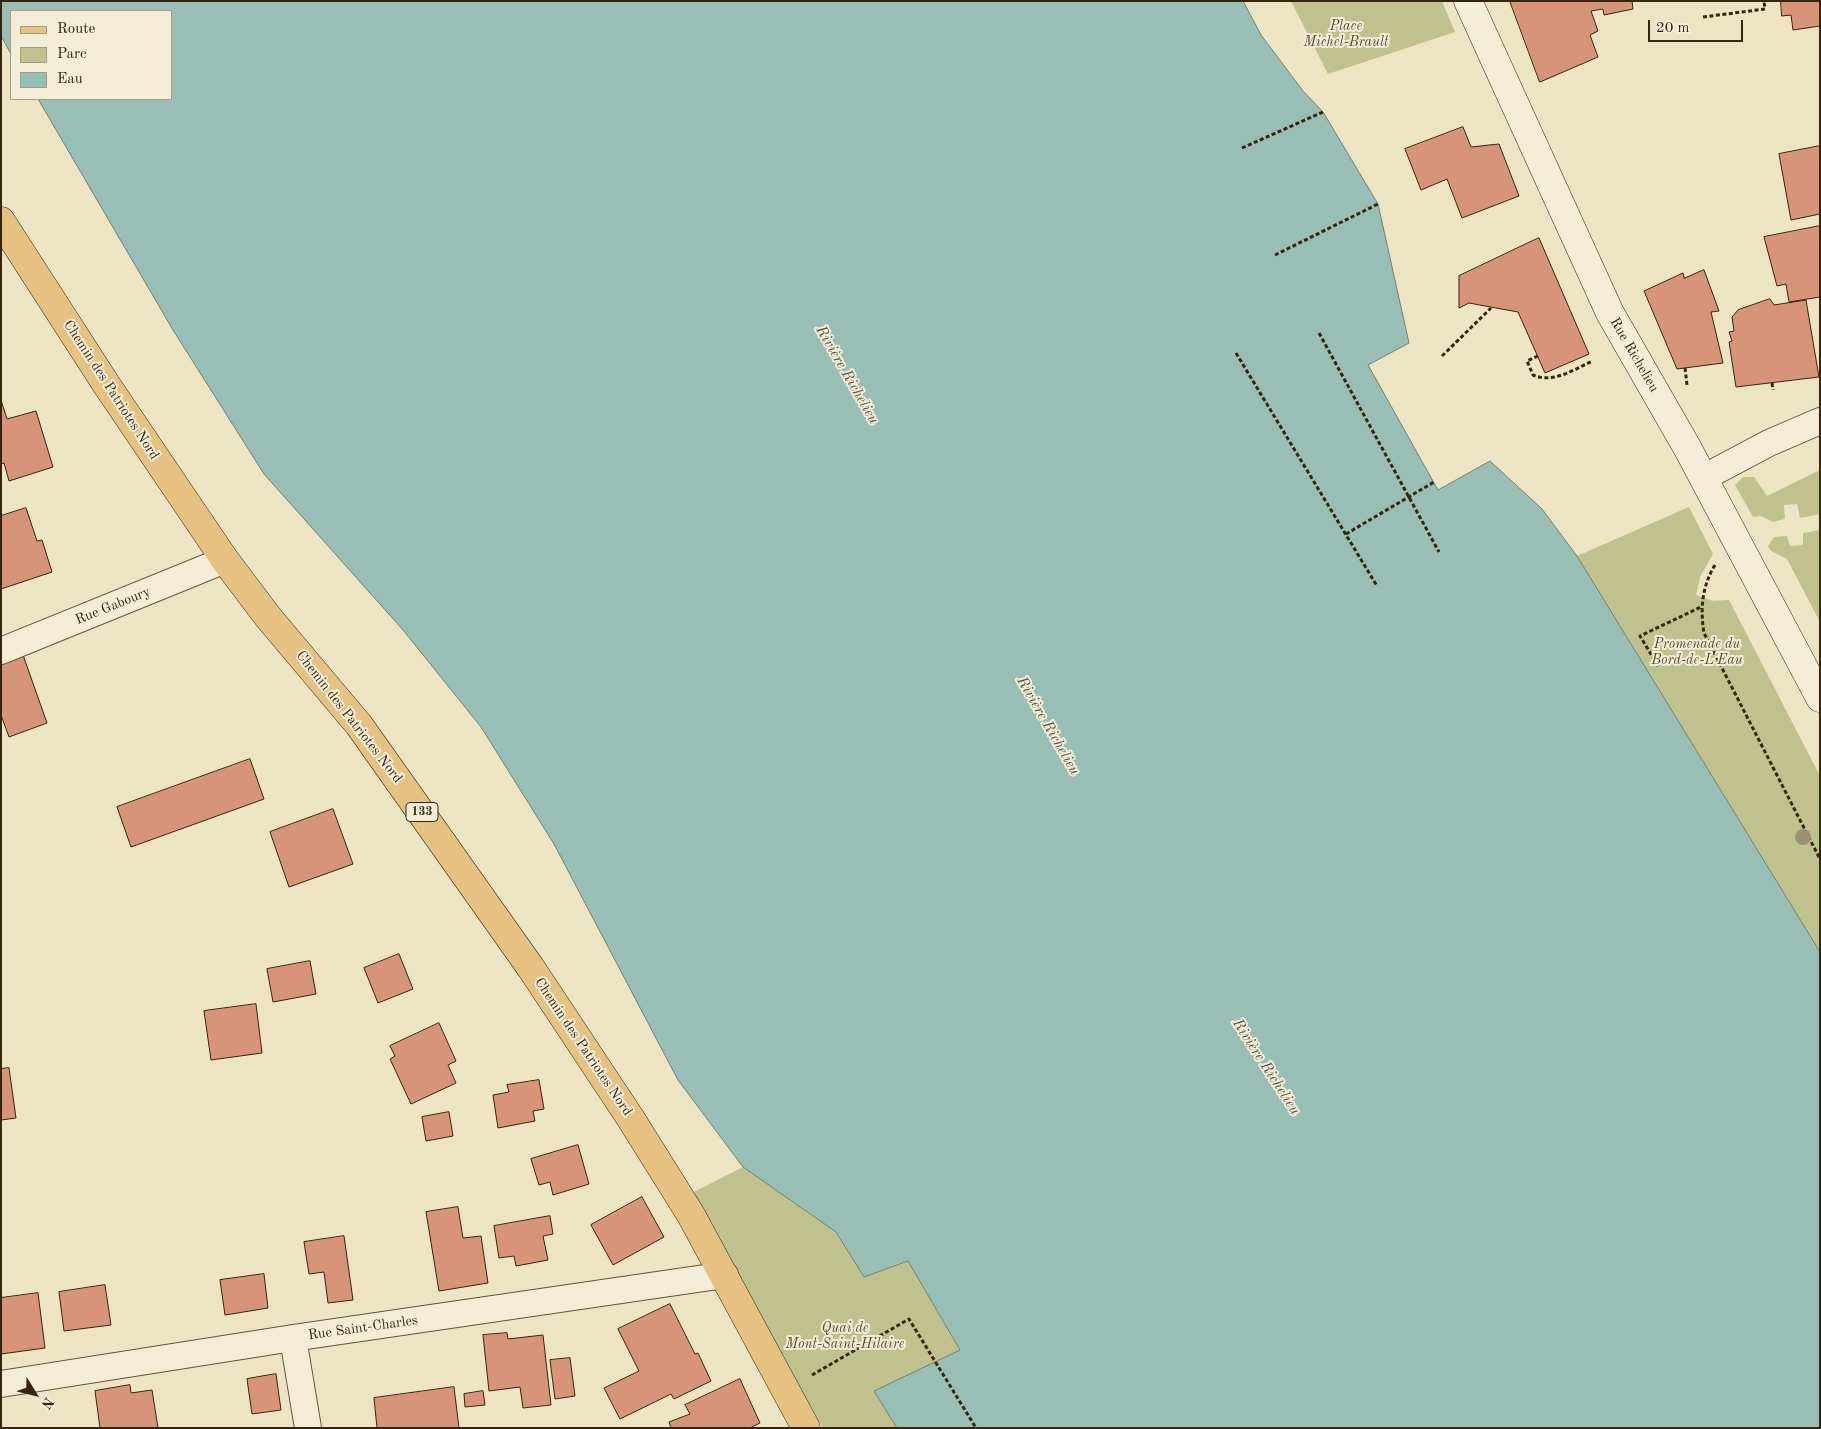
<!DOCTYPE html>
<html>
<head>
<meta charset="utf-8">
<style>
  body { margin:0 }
  #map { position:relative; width:1821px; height:1429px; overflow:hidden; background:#ede4c3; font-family:"Old Standard TT",serif }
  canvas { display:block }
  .frame { position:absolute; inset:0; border:2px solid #35250e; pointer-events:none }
  .legend { position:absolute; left:10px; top:10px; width:162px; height:90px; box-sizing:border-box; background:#f3edd8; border:1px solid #a79d87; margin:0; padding:6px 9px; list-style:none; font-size:15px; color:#35250e }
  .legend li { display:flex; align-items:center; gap:10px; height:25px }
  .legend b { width:25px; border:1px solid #a79d87 }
  .north { position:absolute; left:10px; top:1369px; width:50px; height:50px; -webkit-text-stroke:4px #f3edd8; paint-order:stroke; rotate:126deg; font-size:14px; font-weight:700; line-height:20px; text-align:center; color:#35250e }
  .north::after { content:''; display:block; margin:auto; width:18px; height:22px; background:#35250e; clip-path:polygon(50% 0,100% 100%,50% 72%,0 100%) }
  .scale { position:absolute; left:1648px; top:20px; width:95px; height:22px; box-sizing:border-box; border:2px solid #35250e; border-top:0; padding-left:6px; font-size:15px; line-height:18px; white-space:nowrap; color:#35250e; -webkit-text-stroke:4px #f3edd8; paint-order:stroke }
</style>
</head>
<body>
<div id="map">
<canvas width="1821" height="1429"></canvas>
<div class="frame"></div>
<ul class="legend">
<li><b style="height:6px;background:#e6c282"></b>Route</li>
<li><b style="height:14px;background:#c0c28e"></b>Parc</li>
<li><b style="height:14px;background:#99beb5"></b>Eau</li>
</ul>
<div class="north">N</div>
<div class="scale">20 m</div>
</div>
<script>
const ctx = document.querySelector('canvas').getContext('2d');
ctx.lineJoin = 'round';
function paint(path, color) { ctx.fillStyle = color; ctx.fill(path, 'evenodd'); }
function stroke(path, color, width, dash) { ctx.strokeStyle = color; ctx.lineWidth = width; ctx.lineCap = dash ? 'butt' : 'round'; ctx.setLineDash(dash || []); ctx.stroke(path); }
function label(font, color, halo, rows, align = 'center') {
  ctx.font = font + ' "Old Standard TT",serif'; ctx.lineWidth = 4; ctx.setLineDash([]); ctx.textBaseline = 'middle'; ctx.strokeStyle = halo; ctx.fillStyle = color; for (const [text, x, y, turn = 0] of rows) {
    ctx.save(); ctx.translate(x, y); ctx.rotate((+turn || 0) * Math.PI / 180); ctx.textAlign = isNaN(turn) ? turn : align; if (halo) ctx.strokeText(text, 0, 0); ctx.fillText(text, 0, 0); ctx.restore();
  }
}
const green = new Path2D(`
  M1291,1H1442L1455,32L1328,74Z
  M1820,470V514L1800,518L1797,504L1784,505L1785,519L1773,522L1761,516L1753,517L1735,485L1743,477H1754L1767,496Z
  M1689,507L1713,554L1700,577L1696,595L1713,601L1729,600L1820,776V952L1577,556Z
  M1820,530V622L1787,559L1771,551L1768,546L1774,537L1787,536L1790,546L1803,545V533Z
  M743,1167L836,1232L864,1277L908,1261L960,1350L875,1391L897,1428H823L692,1193Z`);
const water = new Path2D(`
  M1,1H1243L1261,35L1303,91L1323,112L1378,204L1409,343L1368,365L1438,490L1490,461L1542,509L1577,556L1820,952V1428H897L874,1391L960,1350L908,1261L864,1277L836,1232L743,1167L678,1080L554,844L481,727L403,630L264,474L173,330L38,99H171V11H11V54L1,36Z`);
const building = new Path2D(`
  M1510,1H1632L1633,9L1604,15L1603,9L1591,11L1598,31L1590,35L1598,57L1540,82Z
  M1781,1H1820V26L1793,30L1791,15L1782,16Z
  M1463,127L1471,147L1499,144L1519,196L1462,218L1447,179L1421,190L1405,149Z
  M1820,146V214L1791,220L1779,154Z
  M1820,226V297L1789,302L1786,284L1777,286L1764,237Z
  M1539,238L1589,354L1545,373L1518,312L1469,303L1459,308V276Z
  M1704,270L1719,311L1711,312L1723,363L1677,369L1644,291L1683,273L1684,278Z
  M1770,299L1774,305L1806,300L1819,377L1736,387L1729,342L1732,341L1729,332L1734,331L1732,317L1738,310Z
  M1,400L7,419L36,411L53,467L9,481L4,463L1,464Z
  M26,508L37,541L42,540L52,572L1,589V516Z
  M23,655L47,723L9,737L1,715V663Z
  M250,759L264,799L131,847L117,807Z
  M333,809L353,864L289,887L270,832Z
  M399,954L413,989L378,1003L364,968Z
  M310,961L316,994L273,1002L267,969Z
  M256,1004L262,1053L211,1060L204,1011Z
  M439,1023L456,1061L448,1065L456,1083L411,1104L390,1059L395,1056L390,1046Z
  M9,1068L16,1118L1,1120V1069Z
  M539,1080L544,1109L533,1111L535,1121L498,1128L493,1095L509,1092L507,1085Z
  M449,1112L453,1136L426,1141L422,1117Z
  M578,1145L589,1184L553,1195L550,1182L539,1185L531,1159Z
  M642,1197L664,1237L613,1265L591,1225Z
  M458,1207L463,1238L481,1236L488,1283L439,1291L426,1212Z
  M550,1216L553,1234L543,1236L548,1260L516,1266L514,1256L499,1258L494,1226Z
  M344,1236L353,1300L328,1303L324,1272L309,1274L304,1242Z
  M264,1274L268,1308L225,1315L220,1280Z
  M105,1285L111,1325L64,1331L59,1292Z
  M38,1293L45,1348L1,1354V1298Z
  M670,1304L695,1354L698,1353L711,1381L674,1399L671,1394L620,1419L604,1388L639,1371L618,1329Z
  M507,1333L508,1339L543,1335L551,1405L523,1408L520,1387L489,1391L483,1335Z
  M570,1358L575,1396L555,1399L550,1360Z
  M276,1374L281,1410L252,1414L247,1379Z
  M740,1379L760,1423L750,1428H671L669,1422L690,1414L685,1405Z
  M130,1385L131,1393L152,1390L158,1428H100L95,1391Z
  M454,1387L459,1428H377L374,1398Z
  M483,1391L485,1405L465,1407L464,1394Z`);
const path = new Path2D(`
  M1703,17L1765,9L1764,1
  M1242,148L1323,112
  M1275,255L1378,204
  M1319,333L1439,552
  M1236,353L1377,586
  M1442,356L1491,308
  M1538,356L1527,361L1533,375C1554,384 1574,369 1593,361
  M1685,368L1687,385
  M1772,383L1773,390
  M1346,534L1434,482
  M1715,565C1702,586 1700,609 1704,633L1820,859
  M1658,666L1640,636L1701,607
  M812,1375L909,1319L976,1428`);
const street = new Path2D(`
  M1703,478L1769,443L1820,421
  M1,651L225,560
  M293,1338L308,1428
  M1,1384L293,1338L725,1275`);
const secondary = new Path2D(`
  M1468,1L1610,313L1688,449L1820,698`);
const primary = new Path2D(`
  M1,221L106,384L225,560L268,617L359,725L531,968L631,1119L691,1215L806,1428`);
const trees = [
  [1803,837]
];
const shields = [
  [422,812,32]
];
const shieldNames = [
  ["133",422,812]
];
const parkNames = [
  ["Place",1346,26],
  ["Michel-Brault",1346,42],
  ["Promenade du",1697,644],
  ["Bord-de-L'Eau",1697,660],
  ["Quai de",845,1328],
  ["Mont-Saint-Hilaire",845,1344]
];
const streetNames = [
  ["Rue Richelieu",1634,355,60],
  ["Chemin des Patriotes Nord",111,390,57],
  ["Rue Gaboury",113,606,-22],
  ["Chemin des Patriotes Nord",349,717,52],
  ["Chemin des Patriotes Nord",583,1047,56],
  ["Rue Saint-Charles",363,1328,-8]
];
const waterNames = [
  ["Rivière Richelieu",847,375,60],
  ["Rivière Richelieu",1048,726,60],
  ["Rivière Richelieu",1266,1067,57]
];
paint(green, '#c0c28e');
paint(water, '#99beb5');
stroke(water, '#718172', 1);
paint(building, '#d89479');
stroke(building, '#35250e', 1);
stroke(street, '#63553b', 28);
stroke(secondary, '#35250e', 29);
stroke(primary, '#35250e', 29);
stroke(path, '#35250e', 3, [4, 2.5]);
stroke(street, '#f3edd8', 26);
stroke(secondary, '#f3edd8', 28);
stroke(primary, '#e6c282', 28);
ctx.fillStyle = '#9b9071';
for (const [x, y] of trees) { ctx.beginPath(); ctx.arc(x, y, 8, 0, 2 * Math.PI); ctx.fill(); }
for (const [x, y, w] of shields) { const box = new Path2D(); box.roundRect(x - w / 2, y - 9.5, w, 19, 4); ctx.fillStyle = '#f3edd8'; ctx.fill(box); stroke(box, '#35250e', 1); }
label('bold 12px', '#35250e', null, shieldNames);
label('italic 14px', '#584c2e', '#f3edd8', parkNames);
label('14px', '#35250e', '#f3edd8', streetNames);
label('italic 15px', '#535340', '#f3edd8', waterNames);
</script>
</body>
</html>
